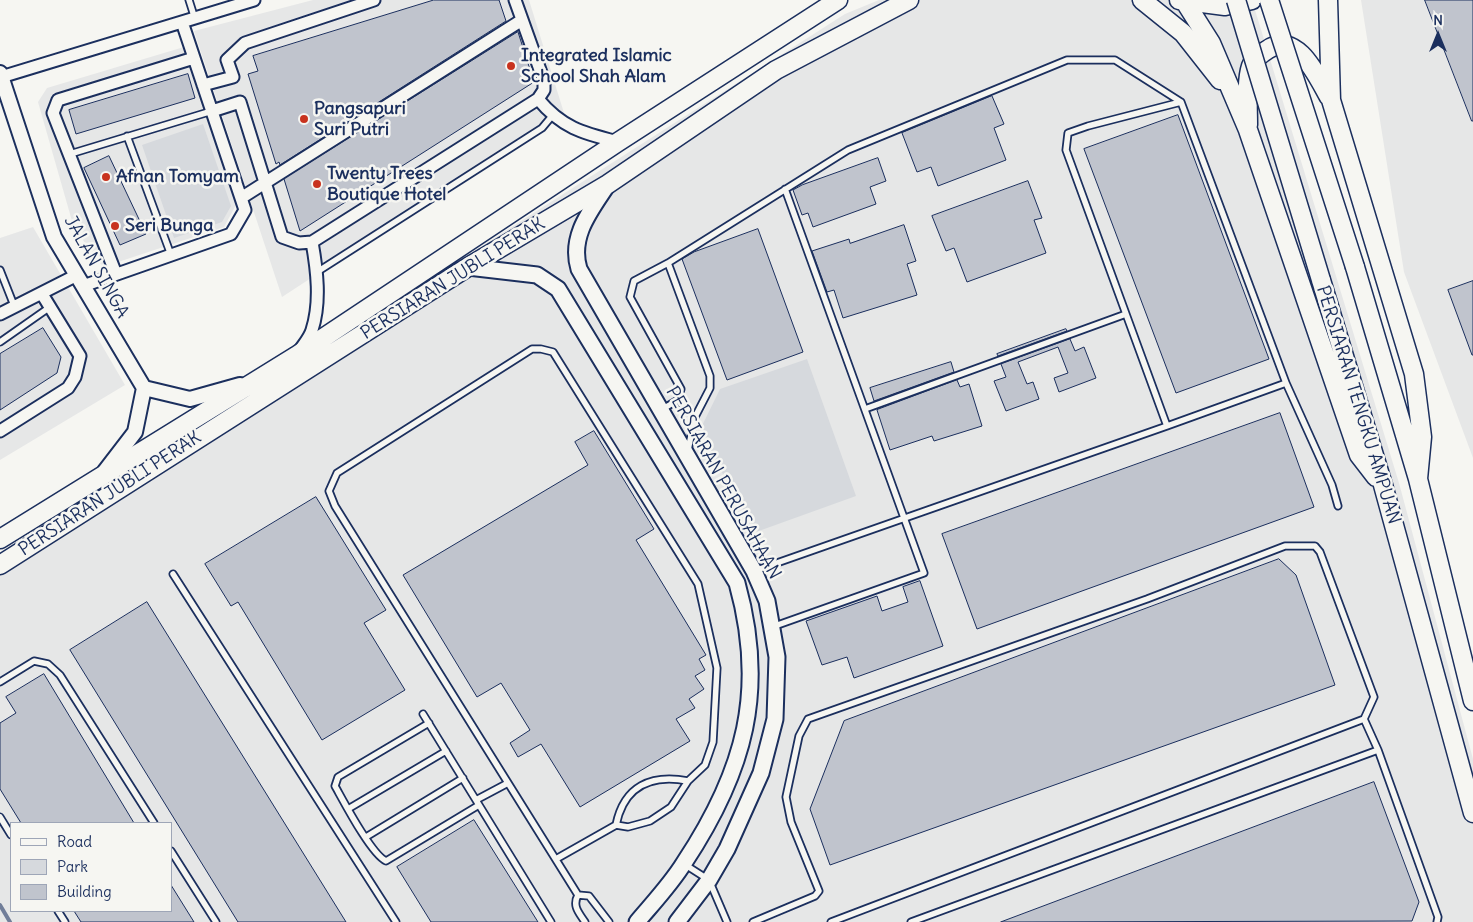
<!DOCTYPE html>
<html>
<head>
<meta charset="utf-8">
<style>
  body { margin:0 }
  #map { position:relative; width:1473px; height:922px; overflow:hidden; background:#f6f6f2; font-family:Delius,sans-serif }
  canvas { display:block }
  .legend { position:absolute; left:10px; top:822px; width:162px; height:90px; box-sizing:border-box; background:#f6f6f2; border:1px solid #9ea6b7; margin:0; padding:6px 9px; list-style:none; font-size:15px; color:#1b2f5e }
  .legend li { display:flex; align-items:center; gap:10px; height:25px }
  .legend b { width:25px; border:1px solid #9ea6b7 }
  .north { position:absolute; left:1413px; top:10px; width:50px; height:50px; -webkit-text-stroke:4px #f6f6f2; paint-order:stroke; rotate:0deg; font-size:14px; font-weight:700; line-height:20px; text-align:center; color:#1b2f5e }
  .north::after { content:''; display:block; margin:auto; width:18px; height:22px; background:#1b2f5e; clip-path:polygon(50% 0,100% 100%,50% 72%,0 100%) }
</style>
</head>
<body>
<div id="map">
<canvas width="1473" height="922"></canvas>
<ul class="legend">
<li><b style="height:6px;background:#f6f6f2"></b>Road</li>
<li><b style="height:14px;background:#d6d9dd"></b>Park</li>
<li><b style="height:14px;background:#c0c4cd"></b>Building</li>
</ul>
<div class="north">N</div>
</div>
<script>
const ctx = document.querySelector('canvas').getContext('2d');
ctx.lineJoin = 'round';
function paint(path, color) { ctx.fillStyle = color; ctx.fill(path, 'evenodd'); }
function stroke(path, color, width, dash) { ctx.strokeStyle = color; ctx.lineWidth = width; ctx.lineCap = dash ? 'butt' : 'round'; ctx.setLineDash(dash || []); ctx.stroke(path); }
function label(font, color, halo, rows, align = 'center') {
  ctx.font = font + ' Delius,sans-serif'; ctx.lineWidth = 5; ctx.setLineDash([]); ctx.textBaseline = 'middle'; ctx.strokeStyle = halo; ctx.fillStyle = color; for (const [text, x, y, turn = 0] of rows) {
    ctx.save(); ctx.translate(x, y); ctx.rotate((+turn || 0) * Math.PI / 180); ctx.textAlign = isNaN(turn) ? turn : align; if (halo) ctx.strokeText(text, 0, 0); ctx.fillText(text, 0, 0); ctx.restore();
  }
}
const built = new Path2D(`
  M313,0H529L564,113L282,297L194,31Z
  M879,0H1252L1399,483L1473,759V922H0V554L845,14ZM11,823H171V911H11Z
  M1361,0H1473V458L1404,272Z
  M184,47L236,205L224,227L103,267L74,228L38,102L47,88Z
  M33,227L125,385L0,460V238Z`);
const green = new Path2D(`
  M203,124L231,206L222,222L174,238L142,145Z
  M807,359L856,496L756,532L699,432L720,389Z`);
const stream = new Path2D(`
  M0,905L10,922`);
const building = new Path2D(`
  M434,0H499L506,21L280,165L279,162L276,164L248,74L258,71L253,56Z
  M1425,0H1473V121H1472Z
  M518,32L534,82L300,231L284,179Z
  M188,74L195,98L76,134L69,110Z
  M992,96L1004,124L994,128L1006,160L938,186L931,167L917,172L902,133Z
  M1178,115L1269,359L1176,393L1084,149Z
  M109,156L146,234L120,245L84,168Z
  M878,158L886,181L870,187L876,204L813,227L808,213L802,215L793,190L802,185Z
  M1028,181L1042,218L1034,220L1046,253L967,282L954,248L946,251L932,216Z
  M904,225L916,261L907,264L917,295L843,318L834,290L827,292L812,251L849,239L850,243Z
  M758,229L803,352L727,380L682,259L694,252Z
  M1473,281V355H1472L1448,290Z
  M43,328L61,357L57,373L0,410V354Z
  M1066,329L1067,331L998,356L997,354Z
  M1070,339L1075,351L1084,347L1096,378L1059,392L1054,378L1068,373L1058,347L1018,362L1027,384L1033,382L1039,399L1006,411L994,381L1006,377L1001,364Z
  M951,362L954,372L874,401L870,388Z
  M957,380L960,387L969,384L982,426L934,441L932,436L890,450L877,410Z
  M1280,413L1314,507L977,629L942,534Z
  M594,431L654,529L636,540L706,655L699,659L705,670L695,676L704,689L689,699L695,708L676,719L690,741L580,807L541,744L518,757L510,743L530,730L501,683L477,697L403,575L588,465L575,442Z
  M316,497L386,610L364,623L405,690L322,740L238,602L231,606L205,564Z
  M1279,559L1296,575L1335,685L830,865L810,809L844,721Z
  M920,581L943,646L854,678L847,657L822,665L806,621L877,596L882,611L908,602L903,587Z
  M147,602L346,922H238L70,650Z
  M44,674L134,823H21L0,789V723L16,713L6,697Z
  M1374,782L1419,902L1412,921L1001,922Z
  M474,820L538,922H431L397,867Z
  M171,885L194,922H81L74,911H171Z`);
const service = new Path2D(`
  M189,0L195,19
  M127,136L171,255
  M70,154L212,111
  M668,263L848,150L1067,60H1115L1181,102L1286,383L1167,426L1126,314
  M0,270L15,308
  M317,272L542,128L552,116
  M0,342L50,307
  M1286,383L1332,485L1338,506
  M678,400L695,417
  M865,409L1126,314L1066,150L1068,133L1088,126L1181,102
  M661,410L678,400L681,389L630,297L634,281L668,263L710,376V388L695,417L688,450
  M754,571L1167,426
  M173,574L396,922
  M772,627L924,573L785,189
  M0,682L34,661L48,664L60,675L154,823
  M423,714L551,922
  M1364,719L1378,750L1438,917L1437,922
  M429,723L338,777L335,786C344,802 371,854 386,861L479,805
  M476,800L508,783
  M348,809L446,751
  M0,817L11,835
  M616,825C624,786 651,774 688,781
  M366,837L463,778
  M171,851L216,922
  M556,859L616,825L628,827L650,821L671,807L688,781L705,765L713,742L717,668L698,584L553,352L541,349H532L337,473L329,491L335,506C416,636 497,765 578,895
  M684,864L709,880L727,922
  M58,911L65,922
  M585,922C579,913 572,906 578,895L589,896L609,922
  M753,922L815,896L819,891L791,822L786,797L799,736L808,719L1147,599L1285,546H1315L1320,552L1374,697L1364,719L831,922
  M911,922L1378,750`);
const minor = new Path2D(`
  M1,77L254,0
  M203,85L233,77L227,60L245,43L374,0
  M538,99C562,128 583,133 618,142
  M212,111L240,102L282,237L299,243L312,242L538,99L544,90V81L515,0
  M241,198L522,20
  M116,274L53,113L58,100L194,58
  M83,286L231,234L245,210L182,22
  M0,314L77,275
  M300,350C304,344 310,337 312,330C321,302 317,270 312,242
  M0,431L68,388L75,377L80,356L42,294`);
const tertiary = new Path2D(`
  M0,73L54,237L144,388
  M144,388L190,399L240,385
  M105,471L135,432L144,388`);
const secondary = new Path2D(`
  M608,184C591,210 569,236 579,269L754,571L767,601L777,657L775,719L761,773L727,849L709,880L677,922
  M468,267L537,275L558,289L737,583C767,690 745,771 684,863C671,884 653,903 637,922`);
const primary = new Path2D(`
  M1142,0L1183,33L1220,80
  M1179,0L1225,6L1252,0
  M1328,0L1331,100L1414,374L1422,437L1418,479
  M1185,2L1211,43L1248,130L1359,455L1376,477
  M1248,125C1248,109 1246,81 1251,66C1253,60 1262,53 1267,50C1297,29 1318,78 1329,97
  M1355,267L1418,479L1473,701
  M1321,280L1383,485L1473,813
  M0,539L296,356L618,142L838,0
  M0,565L468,267L608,184L776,70L909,0`);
const primaryBridge = new Path2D(`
  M1236,0L1321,280
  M1269,0L1355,267`);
const markers = [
  [511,66,5,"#c8321e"],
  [304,119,5,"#c8321e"],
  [106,177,5,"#c8321e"],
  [317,184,5,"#c8321e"],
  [115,226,5,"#c8321e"]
];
const poiNames = [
  ["Integrated Islamic",521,56],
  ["School Shah Alam",521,77],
  ["Pangsapuri",314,109],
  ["Suri Putri",314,130],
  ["Twenty Trees",327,174],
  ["Boutique Hotel",327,195],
  ["Afnan Tomyam",116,177],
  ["Seri Bunga",125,226]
];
const streetNames = [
  ["JALAN SINGA",96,267,61],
  ["PERSIARAN JUBLI PERAK",453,279,-32],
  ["PERSIARAN TENGKU AMPUAN",1358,405,73],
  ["PERSIARAN PERUSAHAAN",723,483,61],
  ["PERSIARAN JUBLI PERAK",110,494,-33]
];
paint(built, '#e6e7e7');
paint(green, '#d6d9dd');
stroke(stream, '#717e99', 4);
paint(building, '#c0c4cd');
stroke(building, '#1b2f5e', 1);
stroke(service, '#1b2f5e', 9);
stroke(minor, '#1b2f5e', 15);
stroke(tertiary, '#1b2f5e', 18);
stroke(secondary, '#1b2f5e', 19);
stroke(primary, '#1b2f5e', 21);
stroke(service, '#f6f6f2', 5.5);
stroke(minor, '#f6f6f2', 11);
stroke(tertiary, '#f6f6f2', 14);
stroke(secondary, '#f6f6f2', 15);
stroke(primary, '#f6f6f2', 18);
stroke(primaryBridge, '#1b2f5e', 21, []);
stroke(primaryBridge, '#f6f6f2', 18);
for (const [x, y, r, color] of markers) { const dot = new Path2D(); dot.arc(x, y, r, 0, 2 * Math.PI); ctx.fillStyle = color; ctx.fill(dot); stroke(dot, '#f6f6f2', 2); }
label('bold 18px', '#1b2f5e', '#f6f6f2', poiNames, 'left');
label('18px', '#1b2f5e', '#f6f6f2', streetNames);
</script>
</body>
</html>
